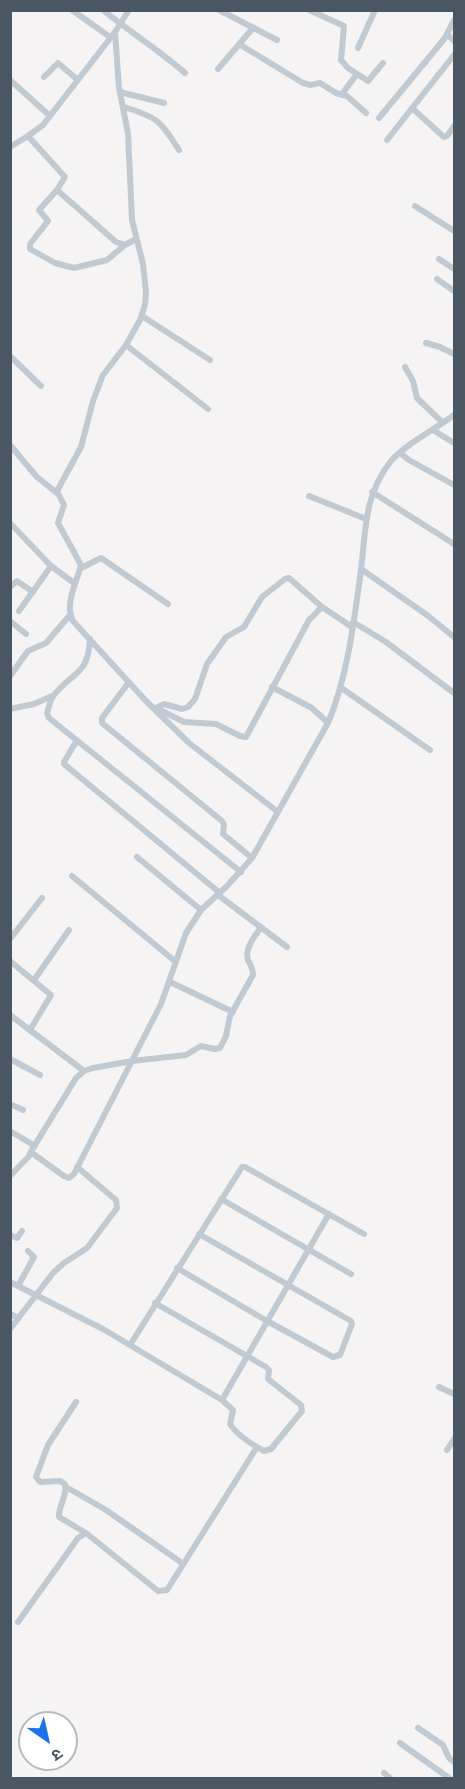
<!DOCTYPE html>
<html>
<head>
<meta charset="utf-8">
<style>
  body { margin:0 }
  #map { position:relative; width:465px; height:1789px; overflow:hidden; background:#f5f3f3; font-family:Jost,"Noto Sans Devanagari",sans-serif }
  canvas { display:block }
  .frame { position:absolute; inset:0; border:12px solid #4a5661; pointer-events:none }
  .north { position:absolute; left:18px; top:1711px; width:60px; height:60px; box-sizing:border-box; background:#fff; border:2px solid #b7bbc0; border-radius:50%; rotate:146deg; font-size:16px; font-weight:700; line-height:24px; text-align:center; color:#4a5661 }
  .north::after { content:''; display:block; margin:auto; width:21px; height:27px; background:#1a73e8; clip-path:polygon(50% 0,100% 100%,50% 72%,0 100%) }
</style>
</head>
<body>
<div id="map">
<canvas width="465" height="1789"></canvas>
<div class="frame"></div>
<div class="north">उ</div>
</div>
<script>
const ctx = document.querySelector('canvas').getContext('2d');
ctx.lineJoin = 'round';
function stroke(path, color, width, dash) { ctx.strokeStyle = color; ctx.lineWidth = width; ctx.lineCap = dash ? 'butt' : 'round'; ctx.setLineDash(dash || []); ctx.stroke(path); }
const minor = new Path2D(`
  M72,10L110,37
  M103,10C130,32 159,50 185,73
  M129,10L115,32L119,88L128,133L132,220L143,264L146,292L145,305L140,320L126,345L103,375L93,401L81,447L57,491L64,505L58,523L81,565C77,582 64,604 73,621L145,700L189,743L278,812
  M219,10L277,40
  M309,10L344,26L341,60L348,68L368,81L383,63
  M447,34L454,41
  M239,44L303,83L310,85L320,83L336,93L347,96L366,113
  M358,48L375,10
  M218,69L253,28
  M44,77L58,63L78,80
  M10,80L50,116
  M120,92L164,103
  M342,94L357,74
  M124,107C157,117 160,120 179,150
  M412,108L444,137L447,136L454,126
  M379,118L445,38L454,20
  M28,136L65,177L57,190L39,210L48,221L30,244V249L55,263L74,268L107,260L125,245
  M387,140L454,55
  M10,147L28,136L43,125L115,32
  M57,190L116,242L125,245L136,239
  M415,206L454,231
  M439,259L454,269
  M437,279L454,291
  M142,316L210,360
  M426,343L440,347L454,354
  M126,345L208,409
  M10,356L41,386
  M405,367L413,381L417,398L443,423
  M433,430L454,443
  M10,445L37,477L57,493
  M400,453L409,460L454,485
  M372,492L454,544
  M309,496L366,519
  M10,523L51,566L74,583
  M81,568L101,558L168,604
  M361,569L427,615L454,637
  M10,587L17,581L33,592
  M19,611L51,566
  M10,621L26,634
  M353,622L386,642L454,693
  M90,639C88,676 73,671 54,695C50,700 49,707 47,713L49,718L241,872
  M10,676L28,651L46,643L70,615
  M129,682L102,718V723L222,821L224,825L223,834L252,858
  M272,687L312,708L328,723
  M340,687L430,750
  M156,708L164,704L182,709L188,707L195,699L207,664L226,637L244,627L262,597L285,579L289,578L322,607L352,627
  M156,708L184,722L216,724L240,736L246,737L309,620L322,607
  M10,709L34,704L52,696
  M77,740L64,762V764L220,893
  M137,857L201,910
  M72,876L176,962
  M218,895L287,947
  M10,939L42,898
  M10,961L51,995L30,1030
  M34,980L69,930
  M170,982L233,1012
  M10,1015L84,1071
  M10,1059L40,1075
  M10,1104L23,1110
  M10,1131L35,1146
  M30,1153L76,1078L84,1071L93,1068L132,1061L186,1055L201,1046L215,1049L220,1048L226,1036L230,1016L253,975C253,969 251,966 248,960C244,949 255,936 261,927
  M10,1176L32,1153L64,1176L69,1178L74,1174L161,1004L186,933L201,910L227,886L252,858L328,723C348,675 354,621 361,570C366,529 364,495 391,461C404,445 437,428 454,415
  M221,1199L351,1274
  M10,1235L17,1238L22,1231
  M177,1268L267,1321L333,1357L340,1355L352,1324L351,1321L199,1234
  M10,1282L103,1329L222,1400L233,1410L230,1424C237,1435 253,1445 264,1451L271,1449L302,1411L301,1405L268,1379L269,1370L266,1367L155,1303
  M18,1286L34,1257L28,1251
  M10,1314L19,1318
  M10,1329L53,1273L64,1263L87,1248L117,1208L116,1200L77,1167
  M130,1345L242,1167H245L364,1234
  M439,1387L454,1394
  M222,1400L329,1214
  M76,1402L48,1445L36,1477L40,1482L60,1481L65,1484C68,1495 58,1506 59,1517L86,1533
  M447,1450L454,1439
  M66,1487L106,1510L182,1563
  M18,1622L78,1538L86,1533L158,1591L167,1590L257,1447
  M418,1728L443,1745L449,1758L454,1762
  M400,1743L449,1778
  M384,1773L390,1778`);
stroke(minor, '#c1cad2', 6);
</script>
</body>
</html>
